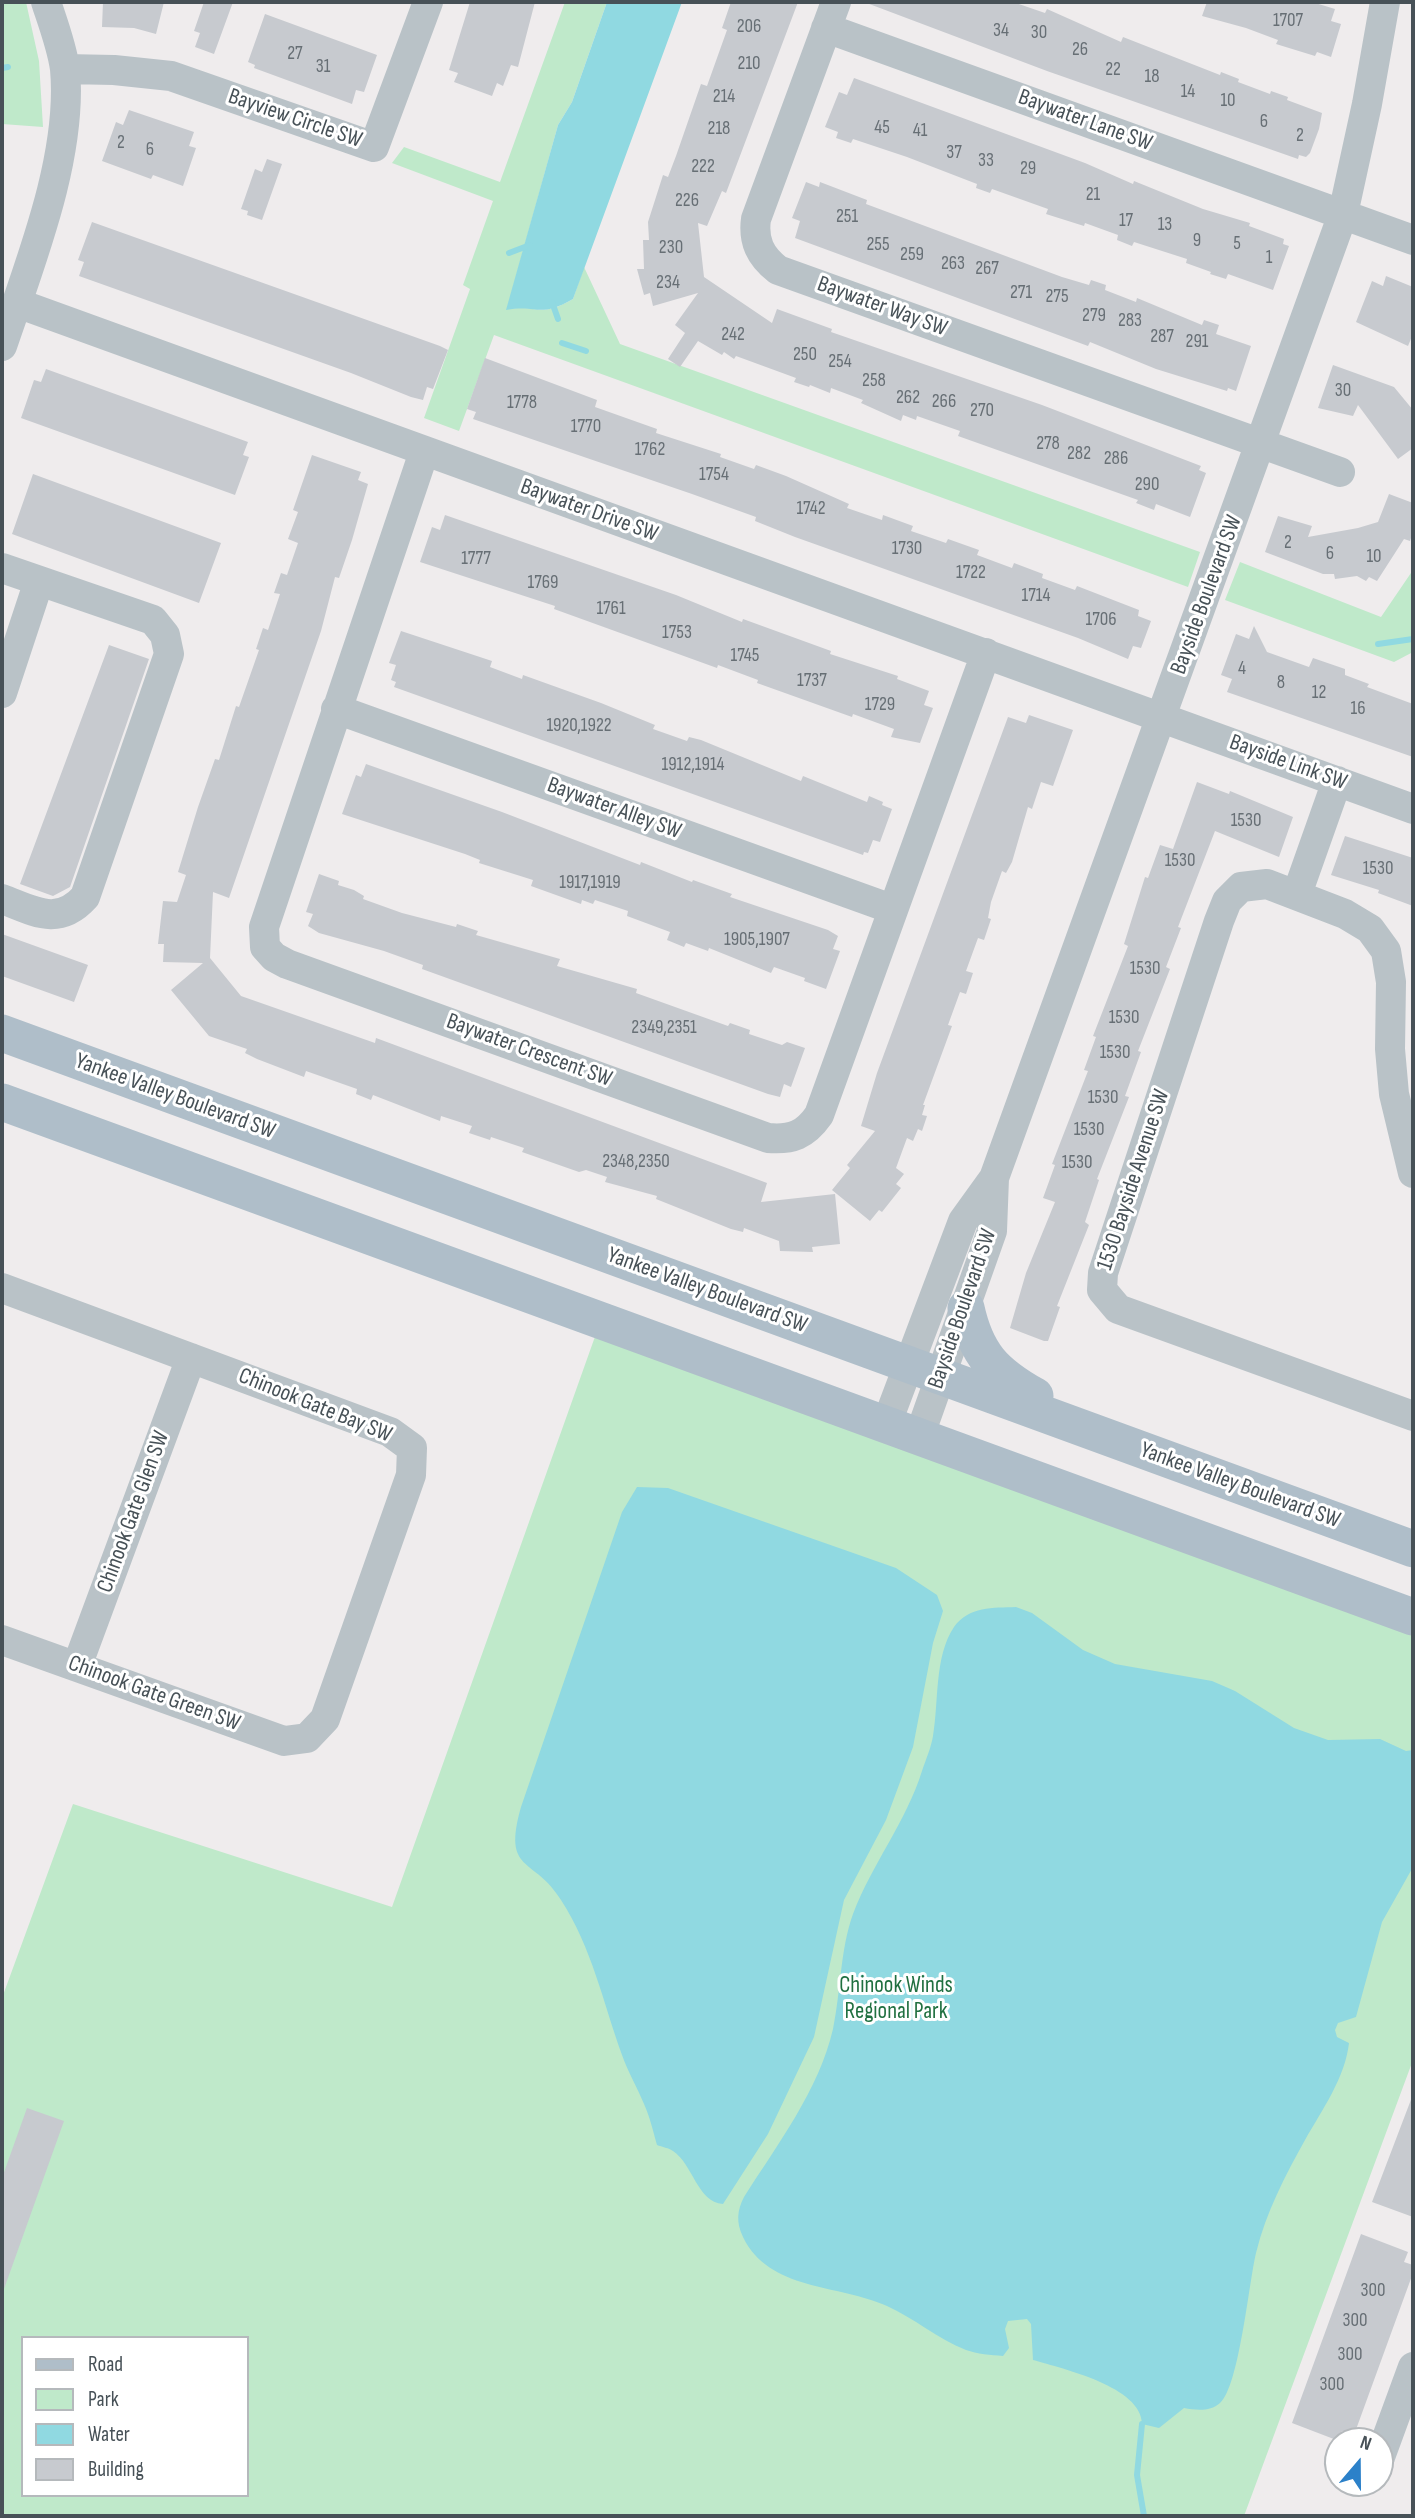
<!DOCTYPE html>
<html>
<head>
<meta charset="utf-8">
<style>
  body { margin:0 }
  #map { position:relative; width:1415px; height:2518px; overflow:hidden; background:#efeced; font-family:"Sofia Sans Condensed",sans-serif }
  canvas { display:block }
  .frame { position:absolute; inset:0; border:4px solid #475157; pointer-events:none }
  .legend { position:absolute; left:21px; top:2336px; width:228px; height:161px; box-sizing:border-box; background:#fff; border:2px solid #b5b9bc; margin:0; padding:9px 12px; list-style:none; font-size:21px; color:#475157 }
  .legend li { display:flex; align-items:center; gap:14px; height:35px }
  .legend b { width:35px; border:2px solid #b5b9bc }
  .north { position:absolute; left:1324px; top:2427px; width:70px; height:70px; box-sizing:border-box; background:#fff; border:2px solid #b5b9bc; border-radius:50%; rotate:20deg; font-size:19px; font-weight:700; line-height:28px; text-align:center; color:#475157 }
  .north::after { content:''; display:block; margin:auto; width:24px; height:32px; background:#2c81c9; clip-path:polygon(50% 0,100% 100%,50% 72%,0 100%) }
</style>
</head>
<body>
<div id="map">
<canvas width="1415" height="2518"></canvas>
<div class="frame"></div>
<ul class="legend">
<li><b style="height:9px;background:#afbec9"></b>Road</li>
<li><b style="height:19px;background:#bfe9ca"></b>Park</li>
<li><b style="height:19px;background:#90d9e1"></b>Water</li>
<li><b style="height:19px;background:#c7cacf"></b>Building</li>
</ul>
<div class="north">N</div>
</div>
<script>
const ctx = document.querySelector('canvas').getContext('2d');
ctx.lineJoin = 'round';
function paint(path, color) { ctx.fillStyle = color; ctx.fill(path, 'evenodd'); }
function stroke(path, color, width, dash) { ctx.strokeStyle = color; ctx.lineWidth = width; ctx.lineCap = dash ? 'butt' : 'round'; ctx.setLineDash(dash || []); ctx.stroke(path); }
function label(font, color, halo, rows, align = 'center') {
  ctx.font = font + ' "Sofia Sans Condensed",sans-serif'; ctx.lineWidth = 6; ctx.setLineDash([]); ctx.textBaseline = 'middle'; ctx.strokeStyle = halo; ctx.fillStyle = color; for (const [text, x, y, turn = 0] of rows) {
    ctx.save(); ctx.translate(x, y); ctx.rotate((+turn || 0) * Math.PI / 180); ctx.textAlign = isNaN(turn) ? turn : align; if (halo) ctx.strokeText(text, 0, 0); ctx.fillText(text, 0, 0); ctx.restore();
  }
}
const green = new Path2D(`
  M2,2H26L39,61L43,127L2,124Z
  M565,2H607L572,102L558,125L507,309C540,304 538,319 573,299L584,267L620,344L1200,552L1188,587L494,335L459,431L424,418L470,289L463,285L493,201L392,163L404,147L500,182Z
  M1240,562L1381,617L1413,570V652L1394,662L1225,600Z
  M597,1331L1413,1635V2060L1244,2516H2V1998L73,1804L392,1907ZM23,2338H247V2495H23Z`);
const water = new Path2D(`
  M607,2H682L573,299C538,319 539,304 506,310L558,125L572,102Z
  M637,1487L668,1488L896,1568L937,1595L943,1611L933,1643L913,1747L886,1820L844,1900L814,2037L768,2134L723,2204C697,2202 693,2164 673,2151C669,2148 662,2147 657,2145C653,2131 650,2117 644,2104C637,2087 628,2072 622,2055C603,2002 592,1948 561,1900C534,1856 502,1874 521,1807L622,1512Z
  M1016,1607L1032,1613L1083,1650L1115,1664L1212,1681L1235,1691L1294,1728L1328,1740L1380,1739L1406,1751L1413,1750V1867L1382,1922L1356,2017L1338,2023L1335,2030L1337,2037L1349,2043C1345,2078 1322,2110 1305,2140C1285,2176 1266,2212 1256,2253C1249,2282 1239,2387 1220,2403C1210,2412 1196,2410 1184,2408L1159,2428L1142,2424C1142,2387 1064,2369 1033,2360L1031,2324L1027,2319L1008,2321L1005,2329L1009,2348L1003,2356C991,2355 977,2354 966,2350C938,2339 914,2318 887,2306C838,2284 769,2291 743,2237C736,2222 737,2211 744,2197C777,2145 819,2090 833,2029C841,1991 840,1950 853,1914C872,1864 906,1822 922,1771C926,1759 931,1748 933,1736C939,1701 934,1657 954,1627C969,1606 993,1608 1016,1607Z`);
const stream = new Path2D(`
  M2,68L8,67
  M509,253L530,245
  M552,302L558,319
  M562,343L586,351
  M1378,644L1413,639
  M1142,2424L1137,2475L1144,2516`);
const building = new Path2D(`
  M103,2H164L156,34L134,28L102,27Z
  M204,2H233L214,54L195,47L200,33L194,31Z
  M470,2H535L518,67L511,65L503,86L497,83L492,96L454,82L458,73L449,70Z
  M731,2H798L726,193L722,191L707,226L698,223L704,277L772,323L777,309L832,329L831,332L1042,405L1201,466L1199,470L1206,473L1190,517L1156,504L1154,510L1136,503L1138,500L958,436L960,431L917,416L916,420L903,415L901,421L861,403L863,400L831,388L830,393L810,385L809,387L794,382L796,378L736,356L734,359L724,352L722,355L698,341L680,367L668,359L685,333L675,325L698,293L653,306L650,293L644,295L637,269H644L643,240H649L648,222L663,175L668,177L676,156L701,84L707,86L727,30L722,28Z
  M864,2H1013L1045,13L1047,9L1121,42L1123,37L1220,75L1221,72L1239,79L1238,82L1270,94L1271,91L1288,97L1287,100L1322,113L1319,129L1310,153L1306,157L1299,155L1298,159L1047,71Z
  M1207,2H1312L1335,9L1331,21L1341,24L1331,57L1317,52L1315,56L1276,44L1278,40L1246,28L1202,16Z
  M265,14L377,55L364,92L356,90L352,104L254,68L255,65L248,62Z
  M854,78L1085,163L1133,184L1134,181L1203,209L1250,223L1249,226L1284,239L1283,244L1289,246L1273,290L1228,274L1226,279L1210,274L1211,272L1186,263L1187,259L1134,242L1132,246L1117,240L1118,235L1085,223L1084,226L1046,214L1048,209L992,189L990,193L976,188L977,184L907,157L853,139L851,143L836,138L838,132L825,127L839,92L847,95Z
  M129,110L194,132L189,146L196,148L183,186L153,175L151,179L102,161L116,122L123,125Z
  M267,159L282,164L262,220L247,215L248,211L241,209L255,169L262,172Z
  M806,182L819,187L820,182L867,200L866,204L1062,277L1089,285L1091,280L1106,285L1105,290L1136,302L1137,298L1202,325L1204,320L1219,325L1216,334L1251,346L1236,391L1228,388L1227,391L1156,369L1090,342L1088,346L795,238L800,221L792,218Z
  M92,222L440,346L448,350L433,389L427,387L423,400L411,397L351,373L79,276L84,262L78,260Z
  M1386,276L1413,287V334L1408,346L1356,322L1372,281L1383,286Z
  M485,358L597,400L595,407L657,429L656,433L721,454L720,457L754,469L756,465L786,476L849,504L847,508L882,520L883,515L913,526L911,531L946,543L948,539L979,550L977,555L1012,568L1014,563L1043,574L1042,578L1075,590L1077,586L1139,610L1138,616L1151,621L1141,648L1133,646L1128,659L1078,638L795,537L755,521L756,517L692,494L473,419L476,412L467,409Z
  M1333,365L1394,387L1413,410V448L1398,459L1358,405L1353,416L1318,408Z
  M46,369L248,442L243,455L249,457L235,495L21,418L34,380L41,382Z
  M312,455L361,472L358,480L368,484L352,540L339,578L335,577L321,631L229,898L213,892L210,958L241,996L375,1043L376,1038L751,1177L767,1183L761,1202L835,1194L840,1244L812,1247L813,1252L780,1251L779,1241L744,1228L743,1232L731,1229L656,1199L657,1196L605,1182L607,1177L586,1170L579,1172L522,1152L524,1148L491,1137L490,1140L469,1133L472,1126L441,1116L440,1121L373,1095L371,1100L356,1094L357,1089L306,1071L304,1077L257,1059L245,1053L247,1049L209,1036L171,990L203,963L163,962L164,944H158L163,901L177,902L186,875L178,872L198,807L215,759L219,760L236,706L239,707L259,650L256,649L263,628L268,630L280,594L274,593L281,573L287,575L298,543L288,539L298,512L293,510Z
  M33,474L221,543L199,603L12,534Z
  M1389,494L1413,503V532L1410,541L1404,539L1377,581L1369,577L1366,581L1357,576L1335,579L1334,574H1323L1265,552L1278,516L1312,526L1308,537L1358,528L1378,522Z
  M445,515L676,595L742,622L743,619L831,651L830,654L898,676L897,679L929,691L924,705L933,708L920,743L891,737L894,729L853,714L852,717L757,683L758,680L718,665L717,668L554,609L555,606L420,562L432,527L440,530Z
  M1254,626L1267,652L1309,667L1313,658L1345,669V675L1369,684L1367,687L1413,704V757L1227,692L1232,679L1221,675L1236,634L1249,639Z
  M401,631L492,661L490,667L522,679L523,675L601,703L655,725L653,729L687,741L689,737L701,740L801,781L803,776L867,802L869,796L883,802L882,805L892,809L880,842L873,840L868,853L864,852L863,855L394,687L396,682L391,680L396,665L389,663Z
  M109,645L149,659L70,887L53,896L20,884Z
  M1029,715L1073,730L1053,786L1041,782L1032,809L1028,807L1012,862L1006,873L1002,871L991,902L988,918L991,919L984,940L978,938L966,971L973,973L966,994L960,992L948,1025L952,1026L923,1105H925L922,1115L927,1116L922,1131L918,1129L913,1141L907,1138L896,1168L904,1174L896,1184L901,1188L882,1212L879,1210L870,1221L832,1190L850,1168L847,1165L875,1131L861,1126L877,1073L1008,717L1026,723Z
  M366,764L502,812L640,865L641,862L692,882L693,880L732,894L730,897L828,930L838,936L833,949L840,951L826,989L804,981L805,978L774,967L771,973L709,948L708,951L686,943L684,947L667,940L670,932L627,916L628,911L595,900L593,904L582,900L581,904L531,886L533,880L479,863L480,860L465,854L342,814L356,775L361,777Z
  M1197,782L1229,794L1230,791L1293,817L1279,857L1215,831L1178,927L1181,928L1166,967L1170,969L1138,1051L1141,1052L1125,1096L1129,1097L1097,1179L1099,1180L1085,1222L1089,1225L1057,1306L1060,1307L1048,1341H1044L1010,1328L1026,1273L1055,1202L1043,1198L1055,1165L1052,1164L1088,1071L1084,1070L1096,1037L1093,1036L1128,946L1124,944L1145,877L1148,878L1160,845L1173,849Z
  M1345,836L1413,858V906L1378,893L1379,890L1331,875Z
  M319,874L339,881L338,885L354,890L364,896L363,899L402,913L456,927L457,924L478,931L476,935L560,959L557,966L637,989L636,993L728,1026L730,1023L750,1030L749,1034L782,1045L787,1042L805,1048L791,1087L784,1084L780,1097L768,1094L422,969L423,965L384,951L319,933L308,926L313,914L306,912Z
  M2,934L88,965L74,1002L2,976Z
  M1412,2097H1413V2217L1372,2202Z
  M27,2108L64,2121L4,2289L2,2178Z
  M1361,2234L1408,2252L1404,2262L1413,2265V2273L1354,2435L1342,2431L1339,2441L1292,2423Z`);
const minor = new Path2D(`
  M836,2L756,219C753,241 760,256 778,270L1340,472
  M826,28L1413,240
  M65,69L114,70L171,76L374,147L428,2
  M17,303L1413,809
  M2,346C30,263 73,157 65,69C62,47 53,23 46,2
  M424,452L264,927L265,947L274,957L287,964L768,1138C792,1140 805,1135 819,1115L986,653
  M2,568L153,620L165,635L169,654L85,897C58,927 34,911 2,899
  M2,693L39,581
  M336,709L892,909
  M1297,894L1337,781
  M1413,1173L1394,1094L1390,1049L1391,982L1386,951L1370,929L1345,914L1267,884L1241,887L1227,901L1219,921L1103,1273L1102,1290L1118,1309L1413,1416
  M2,1288L390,1432L412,1448L411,1475L325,1719L307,1738L284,1741L2,1640
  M886,1425L963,1221L994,1178L1343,214L1367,104L1385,2
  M919,1437L992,1231L994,1178
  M77,1666L191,1358
  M1380,2457L1413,2367`);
const major = new Path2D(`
  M2,1033L1413,1549
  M2,1102L1413,1617
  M966,1308C976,1354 994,1373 1035,1396`);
const numberNames = [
  ["1707",1288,21],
  ["206",749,27],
  ["34",1001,31],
  ["30",1039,33],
  ["26",1080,50],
  ["27",295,54],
  ["210",749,64],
  ["31",323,67],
  ["22",1113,70],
  ["18",1152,77],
  ["14",1188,92],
  ["214",724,97],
  ["10",1228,101],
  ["6",1264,122],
  ["45",882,128],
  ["218",719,129],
  ["41",920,131],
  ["2",1300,136],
  ["2",121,143],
  ["6",150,150],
  ["37",954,153],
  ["33",986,161],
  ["222",703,167],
  ["29",1028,169],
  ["21",1093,195],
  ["226",687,201],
  ["251",847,217],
  ["17",1126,221],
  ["13",1165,225],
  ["9",1197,241],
  ["5",1237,244],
  ["255",878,245],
  ["230",671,248],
  ["259",912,255],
  ["1",1269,258],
  ["263",953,264],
  ["267",987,269],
  ["234",668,283],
  ["271",1021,293],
  ["275",1057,297],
  ["279",1094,316],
  ["283",1130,321],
  ["242",733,335],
  ["287",1162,337],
  ["291",1197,342],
  ["250",805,355],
  ["254",840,362],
  ["258",874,381],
  ["30",1343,391],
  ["262",908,398],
  ["266",944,402],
  ["1778",522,403],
  ["270",982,411],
  ["1770",586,427],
  ["278",1048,444],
  ["1762",650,450],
  ["282",1079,454],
  ["286",1116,459],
  ["1754",714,475],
  ["290",1147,485],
  ["1742",811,509],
  ["2",1288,543],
  ["1730",907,549],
  ["6",1330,554],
  ["10",1374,557],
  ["1777",476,559],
  ["1722",971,573],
  ["1769",543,583],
  ["1714",1036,596],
  ["1761",611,609],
  ["1706",1101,620],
  ["1753",677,633],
  ["1745",745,656],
  ["4",1242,669],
  ["1737",812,681],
  ["8",1281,683],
  ["12",1319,693],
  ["1729",880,705],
  ["16",1358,709],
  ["1920,1922",579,726],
  ["1912,1914",693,765],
  ["1530",1246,821],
  ["1530",1180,861],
  ["1530",1378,869],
  ["1917,1919",590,883],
  ["1905,1907",757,940],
  ["1530",1145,969],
  ["1530",1124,1018],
  ["2349,2351",664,1028],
  ["1530",1115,1053],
  ["1530",1103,1098],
  ["1530",1089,1130],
  ["2348,2350",636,1162],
  ["1530",1077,1163],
  ["300",1373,2291],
  ["300",1355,2321],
  ["300",1350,2355],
  ["300",1332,2385]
];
const streetNames = [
  ["Bayview Circle SW",295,119,19],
  ["Baywater Lane SW",1085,121,20],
  ["Baywater Way SW",882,307,20],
  ["Baywater Drive SW",589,511,20],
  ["Bayside Boulevard SW",1207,595,-70],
  ["Bayside Link SW",1288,763,20],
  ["Baywater Alley SW",614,809,20],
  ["Baywater Crescent SW",529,1051,20],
  ["Yankee Valley Boulevard SW",175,1097,20],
  ["1530 Bayside Avenue SW",1134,1180,-72],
  ["Yankee Valley Boulevard SW",707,1291,20],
  ["Bayside Boulevard SW",963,1309,-71],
  ["Chinook Gate Bay SW",315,1406,22],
  ["Yankee Valley Boulevard SW",1240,1486,20],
  ["Chinook Gate Glen SW",134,1512,-70],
  ["Chinook Gate Green SW",154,1694,20]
];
const parkNames = [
  ["Chinook Winds",896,1986],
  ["Regional Park",896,2012]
];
paint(green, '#bfe9ca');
paint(water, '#90d9e1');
stroke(stream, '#90d9e1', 6);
paint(building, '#c7cacf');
stroke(minor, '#b9c2c7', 30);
stroke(major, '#afbec9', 37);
label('19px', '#676f75', null, numberNames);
label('23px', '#475157', '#fff', streetNames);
label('23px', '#207040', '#fff', parkNames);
</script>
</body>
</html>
